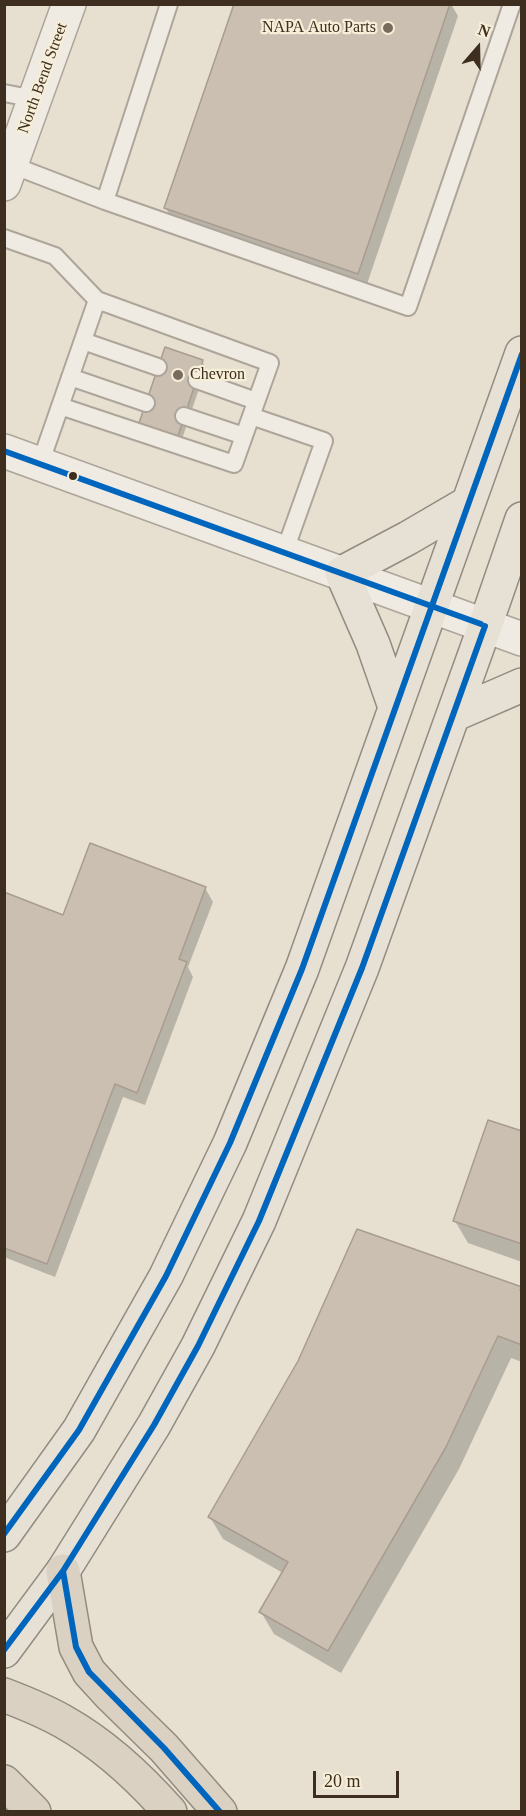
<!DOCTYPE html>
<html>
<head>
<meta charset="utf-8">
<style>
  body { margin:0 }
  #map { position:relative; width:526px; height:1816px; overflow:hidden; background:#e7e0d1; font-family:Georgia,serif }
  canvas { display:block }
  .frame { position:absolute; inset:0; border:6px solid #3d2e20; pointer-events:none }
  .north { position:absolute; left:448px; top:18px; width:60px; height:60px; -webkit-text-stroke:4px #f7eed8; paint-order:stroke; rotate:20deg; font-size:16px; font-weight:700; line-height:24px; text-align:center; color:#3d2e20 }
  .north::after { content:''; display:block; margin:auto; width:21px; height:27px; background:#3d2e20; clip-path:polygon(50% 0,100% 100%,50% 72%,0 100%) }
  .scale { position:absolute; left:313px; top:1771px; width:86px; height:27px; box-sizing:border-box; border:3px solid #3d2e20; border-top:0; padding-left:8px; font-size:18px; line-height:21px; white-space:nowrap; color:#3d2e20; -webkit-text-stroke:4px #f7eed8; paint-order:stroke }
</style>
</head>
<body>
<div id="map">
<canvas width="526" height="1816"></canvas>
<div class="frame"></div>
<div class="north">N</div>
<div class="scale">20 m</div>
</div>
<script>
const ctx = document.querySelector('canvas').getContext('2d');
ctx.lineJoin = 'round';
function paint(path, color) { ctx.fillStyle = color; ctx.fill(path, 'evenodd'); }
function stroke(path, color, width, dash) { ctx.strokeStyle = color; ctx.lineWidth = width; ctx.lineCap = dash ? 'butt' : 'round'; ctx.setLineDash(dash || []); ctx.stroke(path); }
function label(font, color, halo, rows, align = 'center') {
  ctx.font = font + ' Georgia,serif'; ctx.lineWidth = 4.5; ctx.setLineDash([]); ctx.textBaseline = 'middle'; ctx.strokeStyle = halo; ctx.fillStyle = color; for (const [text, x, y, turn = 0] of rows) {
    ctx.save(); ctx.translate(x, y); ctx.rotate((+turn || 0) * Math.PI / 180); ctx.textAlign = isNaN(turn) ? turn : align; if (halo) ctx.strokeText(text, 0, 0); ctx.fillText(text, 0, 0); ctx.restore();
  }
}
const shadow = new Path2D(`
  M235,4H451L458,16L366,287L173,222L166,208Z
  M202,361L206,368L181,442L144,429L141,423Z
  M205,888L213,902L188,967L193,977L145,1105L123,1097L55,1277L4,1257V894L64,916Z
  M522,1133V1262L468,1243L455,1221Z
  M521,1288L522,1362L511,1358L459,1469L341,1673L274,1634L261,1612L283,1573L223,1539L210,1517Z`);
const building = new Path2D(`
  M234,4H450L358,274L164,208Z
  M165,347L203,360L178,436L139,423Z
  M90,843L206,887L179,959L187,962L137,1093L115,1084L47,1264L4,1248V892L63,915Z
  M488,1120L522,1131V1244L453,1221Z
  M357,1229L522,1287L520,1290L522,1291V1345L498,1336L446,1447L328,1651L259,1612L288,1562L208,1517L298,1361Z`);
const service = new Path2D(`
  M4,93L35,99
  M12,165L105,201L169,4
  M105,201L408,307L512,4
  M4,238L55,256L97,300L40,464
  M83,341L158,367
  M70,377L146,403
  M197,380L256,401
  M60,406L234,464L270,363L97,300
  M184,416L244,436
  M251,416L324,441L284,553`);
const minor = new Path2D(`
  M4,184L69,4
  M4,451L522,639`);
const primary = new Path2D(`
  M395,707L373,644L342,573L408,538L468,503
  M453,715L522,685
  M4,1535L79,1430L166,1276L230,1143L302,969L522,353
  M4,1651L63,1571L154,1425L198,1346L259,1221L362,968L485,626L522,519`);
const motorway = new Path2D(`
  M63,1571L76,1647L89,1672L111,1696L164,1748L220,1812
  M4,1695C25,1703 45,1711 64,1722C103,1744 140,1778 170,1812
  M4,1782L34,1812`);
const bus1 = new Path2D(`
  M4,451L481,624
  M4,1534L79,1430L166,1276L230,1143L302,969L522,354
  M63,1571L76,1647L89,1672L164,1748L220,1812
  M4,1650L63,1571L154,1425L198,1346L259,1221L362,968L485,626`);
const markers = [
  [388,28,6,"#786c5e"],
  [178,375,6,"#786c5e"],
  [73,476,5,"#3d2e20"]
];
const poiNames = [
  ["NAPA Auto Parts",376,28],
  ["Chevron",190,375,"left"]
];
const streetNames = [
  ["North Bend Street",43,78,-70]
];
paint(shadow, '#0003');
paint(building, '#cbbfb2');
stroke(building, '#a89c90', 1.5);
stroke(service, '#ada599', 20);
stroke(minor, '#ada599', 36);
stroke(primary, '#928b80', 36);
stroke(motorway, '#928b80', 36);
stroke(service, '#efebe3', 16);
stroke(minor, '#efebe3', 33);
stroke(primary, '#e6e1d4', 33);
stroke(motorway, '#dad1c2', 33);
stroke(bus1, '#0065bd', 6);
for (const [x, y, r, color] of markers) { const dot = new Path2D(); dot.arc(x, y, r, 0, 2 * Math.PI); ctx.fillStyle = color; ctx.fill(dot); stroke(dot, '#f7eed8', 2); }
label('16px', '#3d2e20', '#f7eed8', poiNames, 'right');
label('16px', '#3d2e20', '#f7eed8', streetNames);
</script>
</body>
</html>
